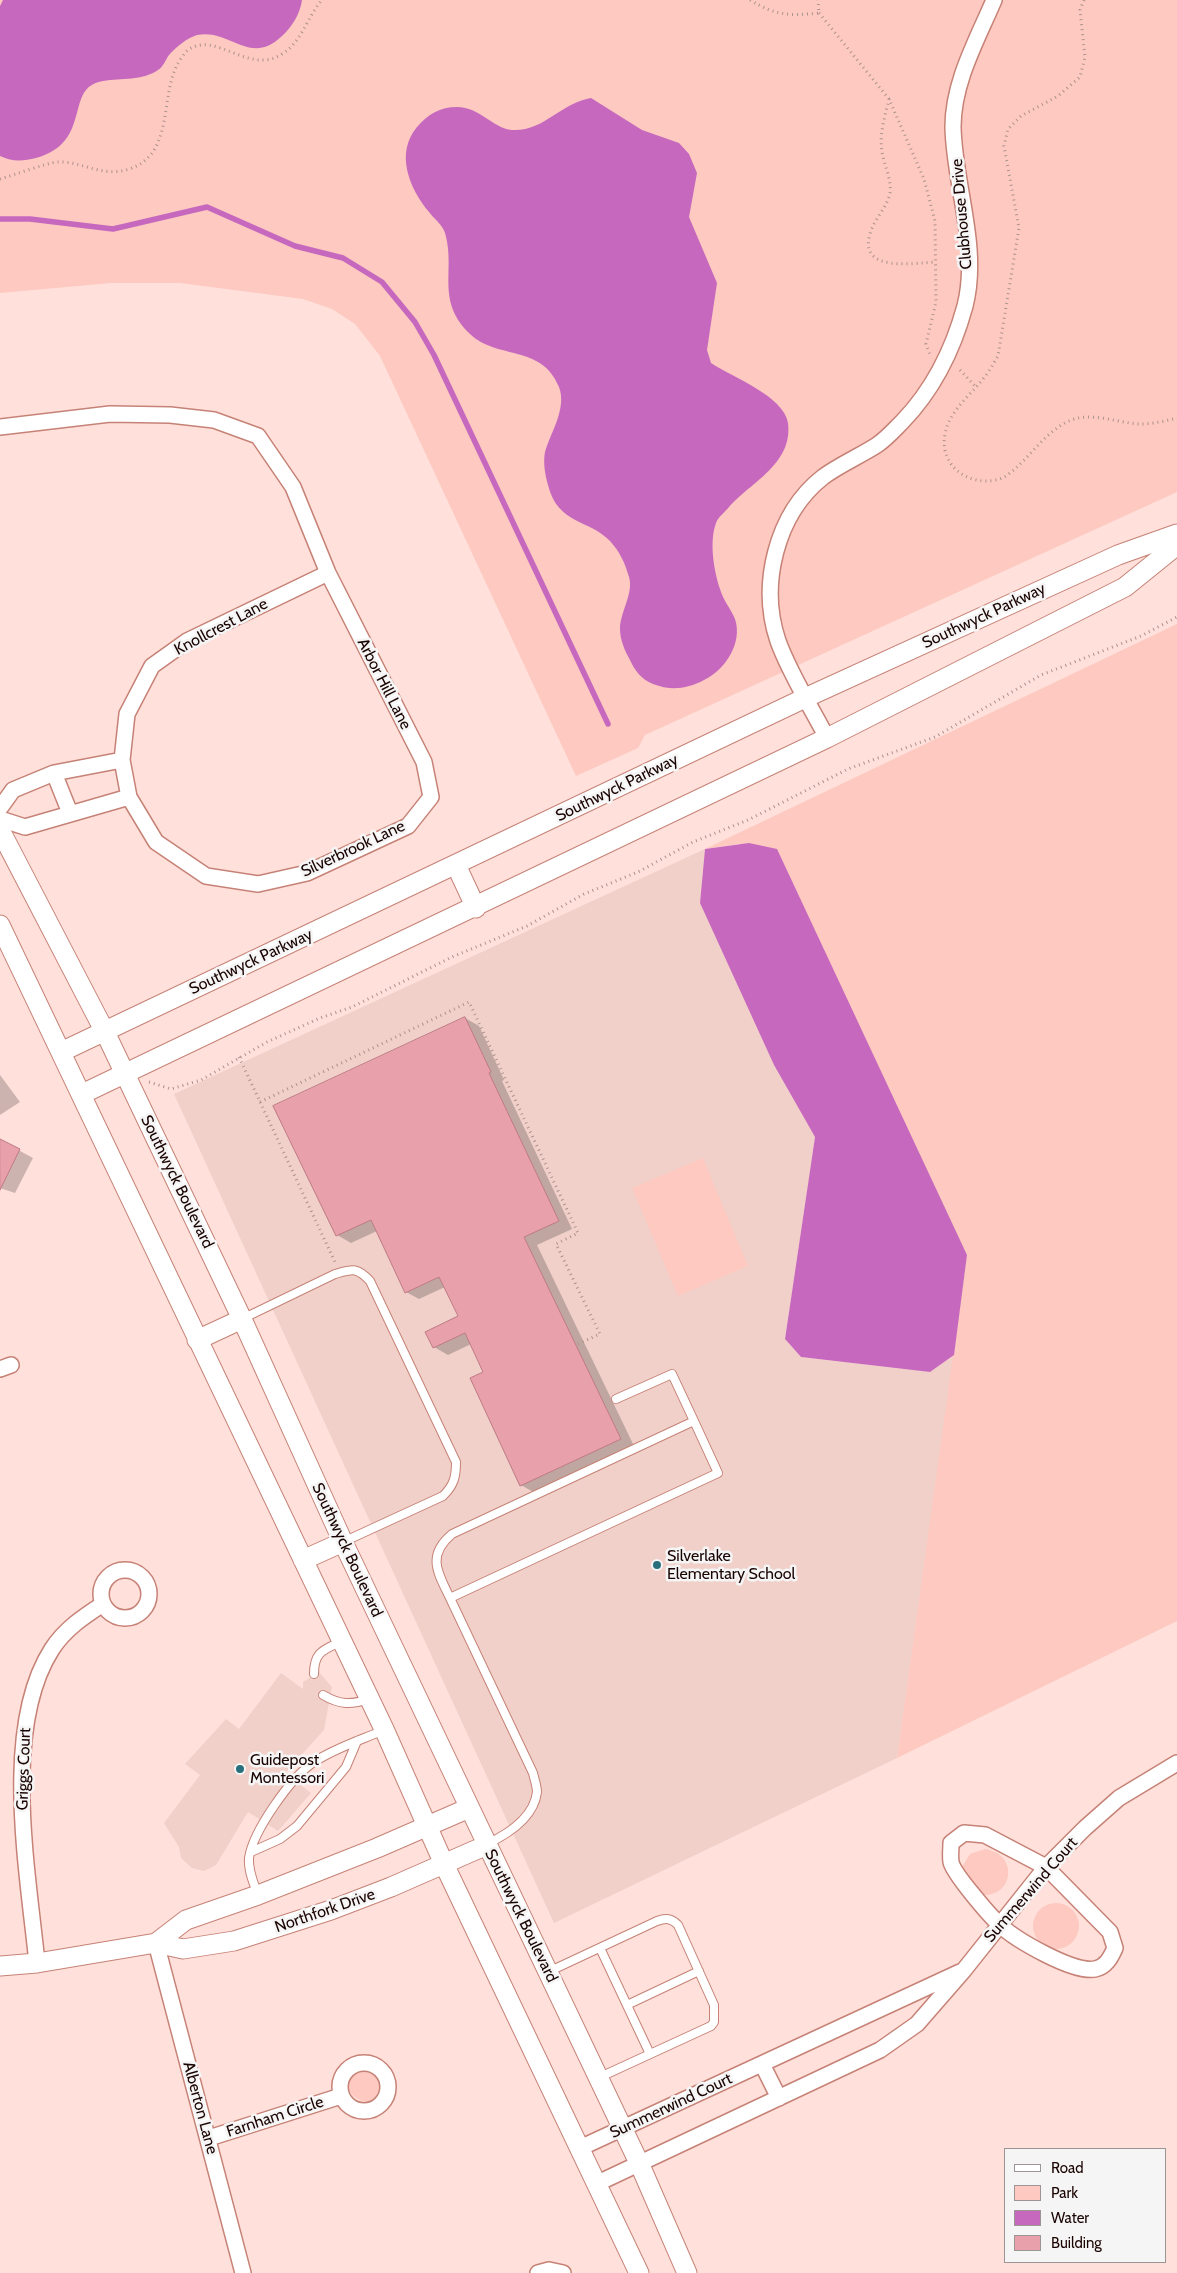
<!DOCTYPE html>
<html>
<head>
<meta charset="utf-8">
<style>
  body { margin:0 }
  #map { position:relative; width:1177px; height:2273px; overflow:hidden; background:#ffe0db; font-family:Cabin,sans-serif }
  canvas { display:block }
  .legend { position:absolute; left:1004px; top:2148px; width:162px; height:115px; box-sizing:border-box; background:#f5f5f5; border:1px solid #9d9594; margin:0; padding:6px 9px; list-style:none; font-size:15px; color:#1a0402 }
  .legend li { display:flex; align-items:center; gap:10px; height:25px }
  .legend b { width:25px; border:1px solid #9d9594 }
</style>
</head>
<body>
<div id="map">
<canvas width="1177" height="2273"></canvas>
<ul class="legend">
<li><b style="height:6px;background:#fff"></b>Road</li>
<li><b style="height:14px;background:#fdc9c0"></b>Park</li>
<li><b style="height:14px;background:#c669be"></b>Water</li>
<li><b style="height:14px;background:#e8a0aa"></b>Building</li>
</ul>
</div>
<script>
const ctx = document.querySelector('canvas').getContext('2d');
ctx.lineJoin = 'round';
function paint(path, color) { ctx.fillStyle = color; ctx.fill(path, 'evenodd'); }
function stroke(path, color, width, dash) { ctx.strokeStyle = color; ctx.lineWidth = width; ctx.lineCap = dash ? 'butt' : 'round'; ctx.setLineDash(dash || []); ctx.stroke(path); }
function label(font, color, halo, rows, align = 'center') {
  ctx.font = font + ' Cabin,sans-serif'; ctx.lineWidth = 5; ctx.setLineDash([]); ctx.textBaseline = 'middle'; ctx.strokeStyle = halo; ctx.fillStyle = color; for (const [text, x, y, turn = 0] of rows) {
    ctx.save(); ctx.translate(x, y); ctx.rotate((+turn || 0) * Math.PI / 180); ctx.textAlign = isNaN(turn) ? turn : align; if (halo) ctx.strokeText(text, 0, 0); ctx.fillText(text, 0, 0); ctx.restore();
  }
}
const built = new Path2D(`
  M705,849L700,903L774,1065L815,1137L785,1339L801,1357L930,1372L954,1355L897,1758L554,1923L174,1094Z
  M319,1672L332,1687L324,1730L285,1773L311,1793L278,1831L248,1812L216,1865L204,1871L192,1868L181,1858L179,1847L164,1823L200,1775L185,1764L226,1719L239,1729L281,1673L303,1689V1682Z`);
const green = new Path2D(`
  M0,0H1177V492L645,735L638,748L576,776L380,356L355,324L332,309L303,299L180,283H111L0,293Z
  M1177,624V1621L897,1758L967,1255L739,844L705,849Z
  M703,1158L748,1266L678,1296L632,1188Z
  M985,1849C1022,1855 1012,1903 976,1894L962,1867L970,1854Z
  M1033 1926a23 23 0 1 1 46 0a23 23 0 1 1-46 0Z
  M346 2079a23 23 0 1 1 46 0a23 23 0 1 1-46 0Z`);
const water = new Path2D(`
  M3,0H302C300,14 292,27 282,36C250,67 230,28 197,35C187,38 176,47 169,55C165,60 164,66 158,70C142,81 122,78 103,81C63,87 94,142 36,158C23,161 13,162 0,156V6Z
  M591,98L642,130L679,143L689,154L697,173L689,217L717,283L707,350L711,363C732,377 784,396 788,423C793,464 751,482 729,507C725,512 718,517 716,523C709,542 714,571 720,589C723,600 731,609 735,619C743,643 725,670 704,680C687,689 671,691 653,684C641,679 635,671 630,660C625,651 620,640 620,629C620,612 634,593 629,577C625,563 620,552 610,541C589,519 558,525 548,485C545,475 543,462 545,452C551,432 567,408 559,387C542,344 497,360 470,334C435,300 456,271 445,233C442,224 434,219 429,212C409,188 395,153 417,127C428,114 440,107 457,107C480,107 492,128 512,130C543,132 561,103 591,98Z
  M749,843L777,849L967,1255L954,1355L930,1372L801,1357L785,1339L815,1137L774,1065L700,903L705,849Z`);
const shadow = new Path2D(`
  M465,1018L479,1026L504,1080L502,1081L572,1229L537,1245L634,1446L535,1493L521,1485L485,1372L471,1344L448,1355L434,1347L459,1317L445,1287L419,1299L406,1292L377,1231L351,1243L337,1235Z
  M0,1075L20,1102L0,1115Z
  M0,1140L33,1158L15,1193L0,1188Z`);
const stream = new Path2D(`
  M0,219H30L113,229L207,207L295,246L343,258L382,282L415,322L434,355L608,724`);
const building = new Path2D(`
  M465,1017L491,1072L489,1073L559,1221L524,1237L621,1439L520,1486L470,1378L483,1372L465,1333L433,1348L425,1332L458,1316L439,1277L405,1293L371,1220L336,1236L273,1106Z
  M0,1139L20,1149L0,1190Z`);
const path = new Path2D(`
  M750,0C777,16 789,16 819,13L818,0
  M1084,0L1080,10L1085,57L1080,77L1058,96L1021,116L1008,129L1004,146L1019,228L998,356C994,362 991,369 986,375C974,392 951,409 946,430C938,457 957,480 985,481C992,481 1000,480 1006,476C1029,460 1043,433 1069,421C1091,411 1117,423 1140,424C1153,424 1165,421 1177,418
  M819,13L889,99L924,179L935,221L936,302L926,344L930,355
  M889,99C885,116 879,134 882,152C884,164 892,181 890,193C887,208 874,219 870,234C858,273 915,263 935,262
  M0,179C14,175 46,163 58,162C82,161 102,178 129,169C174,155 160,98 177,65C180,60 184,53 188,50C216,30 249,76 282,54C302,42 307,17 322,0
  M960,370L976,387
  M239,1057L335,1262
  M149,1082L171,1089L201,1080L267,1042L320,1018L352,1007L452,957L527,926L584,894L638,872L693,842L748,820L848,769L935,737L1041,675L1141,636L1177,617
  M260,1102L469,1002L578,1233L556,1244L600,1334L578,1344`);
const service = new Path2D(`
  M242,1319L335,1274C353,1269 357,1267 370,1281L456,1462C456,1477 454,1485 443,1496L343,1542
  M616,1399L672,1374L694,1421
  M450,1598L718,1473L694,1421L452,1534C426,1556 438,1573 450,1598L533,1773C534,1778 537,1786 537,1792C534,1818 508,1834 487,1844
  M314,1674C314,1651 324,1650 342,1641
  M323,1695C340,1705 351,1705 369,1699
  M251,1852L280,1839L297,1826L346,1767L357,1741
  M258,1895C254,1884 248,1871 249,1858C253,1831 291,1777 314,1762C335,1748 361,1740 384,1730
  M600,1948L650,2054
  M548,1972L657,1921C666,1918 671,1918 678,1925L714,2005V2022L711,2026L598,2078
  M627,2005L699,1971`);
const minor = new Path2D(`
  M0,427L110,414L170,415L214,420L258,436L293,487L328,573L424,762L431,797L408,826L307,873L258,884L206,876L156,842L129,797L122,760L127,714L152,666L187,641L328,573
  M827,738C812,709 789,672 778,641C759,585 776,514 823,477C839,465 860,456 877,445C886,439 894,430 902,422C934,389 953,350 965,306C980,247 954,185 953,127C953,82 977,40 994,0
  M54,773L70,813
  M0,808L13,790L54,773L122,760
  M0,819L25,827L129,797
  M0,1369L11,1365
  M101 1594a24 24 0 1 1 48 0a24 24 0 1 1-48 0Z
  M964,1833L985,1835L1046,1867L1110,1932L1115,1948C1111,1957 1106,1967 1095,1969C1073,1973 1016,1940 1000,1925C990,1916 953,1873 951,1862C950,1856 951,1849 951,1843Z
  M156,1943L243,2273
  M37,1963C28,1872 1,1728 52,1649C65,1629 83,1617 103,1604
  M340 2087a24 24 0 1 1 48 0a24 24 0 1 1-48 0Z
  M762,2064L779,2098
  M209,2138L341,2096
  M580,2148L960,1972
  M598,2183L880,2050L917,2024L964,1970L1046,1867L1085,1828L1119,1798L1177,1763
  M538,2273L549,2270L563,2273`);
const tertiary = new Path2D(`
  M0,830L105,1032L242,1319L343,1542L640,2165L687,2273
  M456,865L476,908
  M0,925L384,1729L444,1864L639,2273
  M61,1052L805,698L1118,555L1177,534
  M82,1094L827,738L1125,587L1177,545
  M197,1340L242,1319
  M303,1560L343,1542
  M156,1943L186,1920L258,1895L377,1848L469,1808
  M0,1966L37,1963L156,1943L183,1949L234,1941L331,1910L391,1887L487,1845`);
const markers = [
  [657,1565,5,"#286f7b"],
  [240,1769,5,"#286f7b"]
];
const streetNames = [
  ["Clubhouse Drive",962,214,-95],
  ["Southwyck Parkway",984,616,-25],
  ["Knollcrest Lane",221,627,-28],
  ["Arbor Hill Lane",384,684,63],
  ["Southwyck Parkway",617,788,-26],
  ["Silverbrook Lane",353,849,-25],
  ["Southwyck Parkway",251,962,-25],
  ["Southwyck Boulevard",177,1182,64],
  ["Southwyck Boulevard",347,1550,65],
  ["Griggs Court",24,1769,-88],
  ["Summerwind Court",1031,1890,-49],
  ["Northfork Drive",325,1911,-19],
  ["Southwyck Boulevard",521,1916,64],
  ["Summerwind Court",671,2106,-25],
  ["Alberton Lane",200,2108,75],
  ["Farnham Circle",275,2117,-18]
];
const poiNames = [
  ["Silverlake",667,1556],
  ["Elementary School",667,1574],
  ["Guidepost",250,1760],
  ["Montessori",250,1778]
];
paint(built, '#f0d0c9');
paint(green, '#fdc9c0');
paint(water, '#c669be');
paint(shadow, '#0003');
stroke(stream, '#c669be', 5.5);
paint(building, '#e8a0aa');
stroke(building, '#bf7b85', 1);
stroke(service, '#c68276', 10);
stroke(minor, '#c68276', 18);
stroke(tertiary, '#c68276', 21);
stroke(path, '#ae928e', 3, [1, 4]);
stroke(service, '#fff', 8);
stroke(minor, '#fff', 15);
stroke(tertiary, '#fff', 19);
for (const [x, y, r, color] of markers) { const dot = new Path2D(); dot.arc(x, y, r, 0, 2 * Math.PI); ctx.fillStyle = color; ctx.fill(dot); stroke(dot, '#f5f5f5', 2); }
label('16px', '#1a0402', '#f5f5f5', streetNames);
label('16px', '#1a0402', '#f5f5f5', poiNames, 'left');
</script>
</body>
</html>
